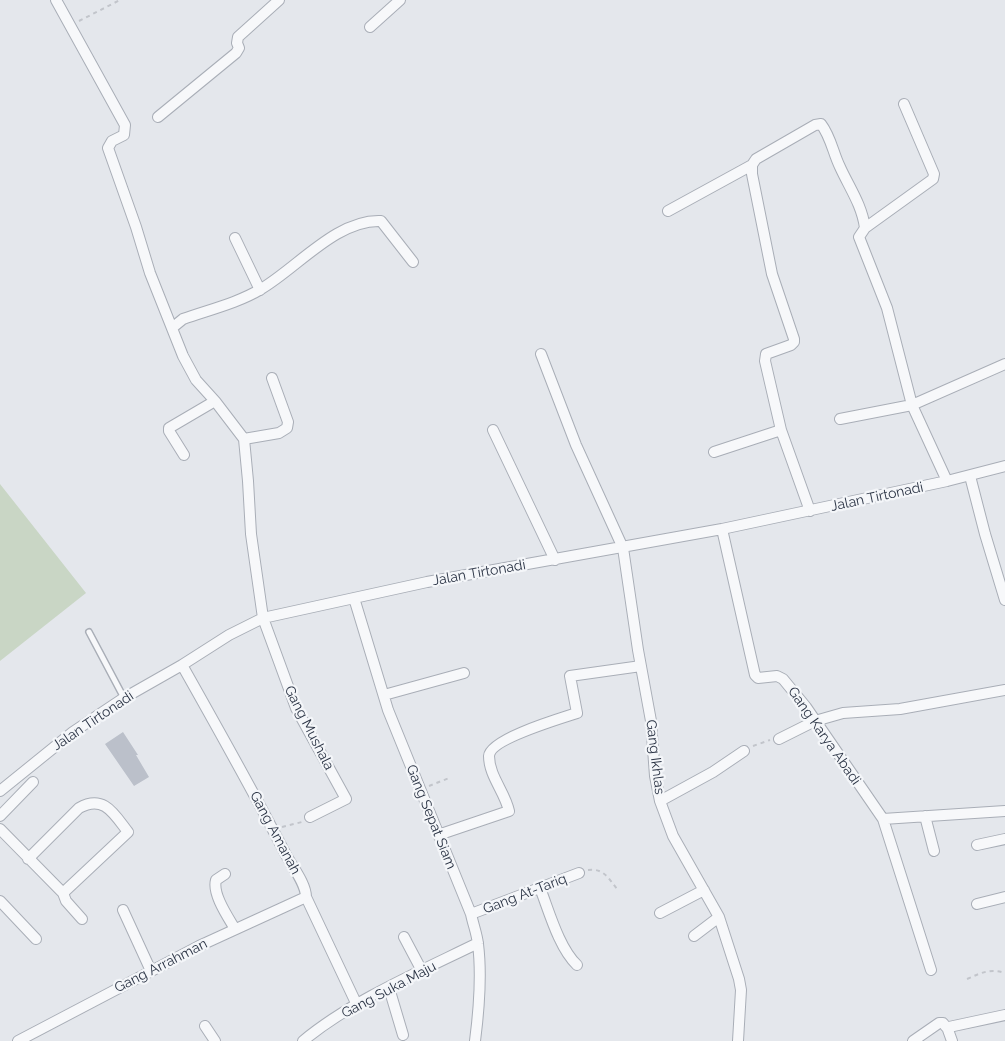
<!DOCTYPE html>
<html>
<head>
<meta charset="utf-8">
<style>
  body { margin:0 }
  canvas { display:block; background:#e4e7ec }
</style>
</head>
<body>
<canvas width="1005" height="1041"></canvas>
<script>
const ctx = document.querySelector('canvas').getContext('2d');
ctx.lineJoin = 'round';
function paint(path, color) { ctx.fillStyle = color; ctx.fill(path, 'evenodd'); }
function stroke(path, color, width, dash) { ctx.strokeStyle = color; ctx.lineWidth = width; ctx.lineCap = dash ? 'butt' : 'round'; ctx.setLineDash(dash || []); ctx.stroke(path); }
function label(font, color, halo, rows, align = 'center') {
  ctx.font = font + ' Raleway,sans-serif'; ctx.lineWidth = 4.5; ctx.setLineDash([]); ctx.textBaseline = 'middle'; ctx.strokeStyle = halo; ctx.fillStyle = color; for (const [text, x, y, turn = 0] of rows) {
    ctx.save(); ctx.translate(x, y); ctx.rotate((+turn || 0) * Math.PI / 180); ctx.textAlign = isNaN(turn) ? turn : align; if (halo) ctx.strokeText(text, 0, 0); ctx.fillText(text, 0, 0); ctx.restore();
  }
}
const green = new Path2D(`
  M0,484L86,593L0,661Z`);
const building = new Path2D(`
  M123,732L138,755H136L149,777L134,786L105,744Z`);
const path = new Path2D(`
  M79,21L120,0
  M753,746L770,740
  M429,786L449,778
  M282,827L302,822
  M588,870C604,868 608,878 618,890
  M967,979C981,973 990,968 1005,973`);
const service = new Path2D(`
  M89,632L124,698`);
const minor = new Path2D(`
  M56,0L125,125L124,135L112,141L108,148L136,227L150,273L183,356L196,380L215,401L244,439L248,481L251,534L263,618L296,708L346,799L310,817
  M370,27L400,0
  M904,104L934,174L933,179L865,228L859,237L887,308L912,405L947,481
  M158,117L236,53L239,48L237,43L238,37L279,0
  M668,211L752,165
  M235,238L260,290
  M172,328L183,319C208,310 238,303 261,289C297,268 337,219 381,221L413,262
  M541,354L576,445L623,548L638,650L651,721L655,776L660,801L673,836L719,917L739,979L741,990L738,1041
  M840,419L912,405L1005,364
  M493,430L555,560
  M244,439L279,433L287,428L288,422L272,378
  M714,452L781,430
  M184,455L169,431V428L215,401
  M970,476L985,534L1005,600
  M810,511L781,430L765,361L766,354L791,345L794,342V339L772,274L752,174V165L756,159L815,125L821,124C831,137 833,153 840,167C849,187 862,205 865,228
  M722,529L755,675L758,678L777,676L783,679L806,707L883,819L931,970
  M354,598L388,710L471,914C473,924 477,934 478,944C482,976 479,1010 475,1041
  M182,665C217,727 252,789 285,853C291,865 306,883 306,897L357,1005
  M384,695L464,673
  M779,739L815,721L843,713L900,709L1005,690
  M0,791L73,732L124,698L182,665L229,635L263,618L427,582L722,529L947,481L1005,466
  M660,801L713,772L744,751
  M0,816L33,782
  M925,816L934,851
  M883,819L1005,811
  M0,829L63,893L128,832C114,814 104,794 79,808L28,859
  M438,835L509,811C505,792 489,776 489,756C490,739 562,718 577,713L570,676L641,666
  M977,845L1005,839
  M225,874L216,880C212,894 228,917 235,929
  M540,888C549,911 559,948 577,965
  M63,893L66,901L82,919
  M0,901L36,939
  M977,904L1005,897
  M123,910L151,971
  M660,913L704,890
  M471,914L579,873
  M694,936L719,917
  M404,937L422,971
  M389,988L403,1035
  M205,1026L215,1041
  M947,1027L952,1041
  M18,1041L199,946L306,897
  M303,1041C351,1001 421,971 478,943
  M913,1041L939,1023H943L946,1027H949L1005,1015`);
const streetNames = [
  ["Jalan Tirtonadi",877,497,-12],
  ["Jalan Tirtonadi",479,573,-10],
  ["Jalan Tirtonadi",93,721,-34],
  ["Gang Mushala",309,728,63],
  ["Gang Karya Abadi",824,736,55],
  ["Gang Ikhlas",655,757,83],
  ["Gang Sepat Siam",431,817,68],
  ["Gang Amanah",275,833,62],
  ["Gang At-Tariq",525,894,-21],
  ["Gang Arrahman",161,966,-27],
  ["Gang Suka Maju",389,990,-28]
];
paint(green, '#c9d6c5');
paint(building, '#bbc0ca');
stroke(service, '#a9aeb7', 8);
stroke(minor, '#a9aeb7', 12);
stroke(path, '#c2c5cb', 2, [4, 4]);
stroke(service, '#f7f8fa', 5);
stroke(minor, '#f7f8fa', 10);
label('14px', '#2b3445', '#f4f6f9', streetNames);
</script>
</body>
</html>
